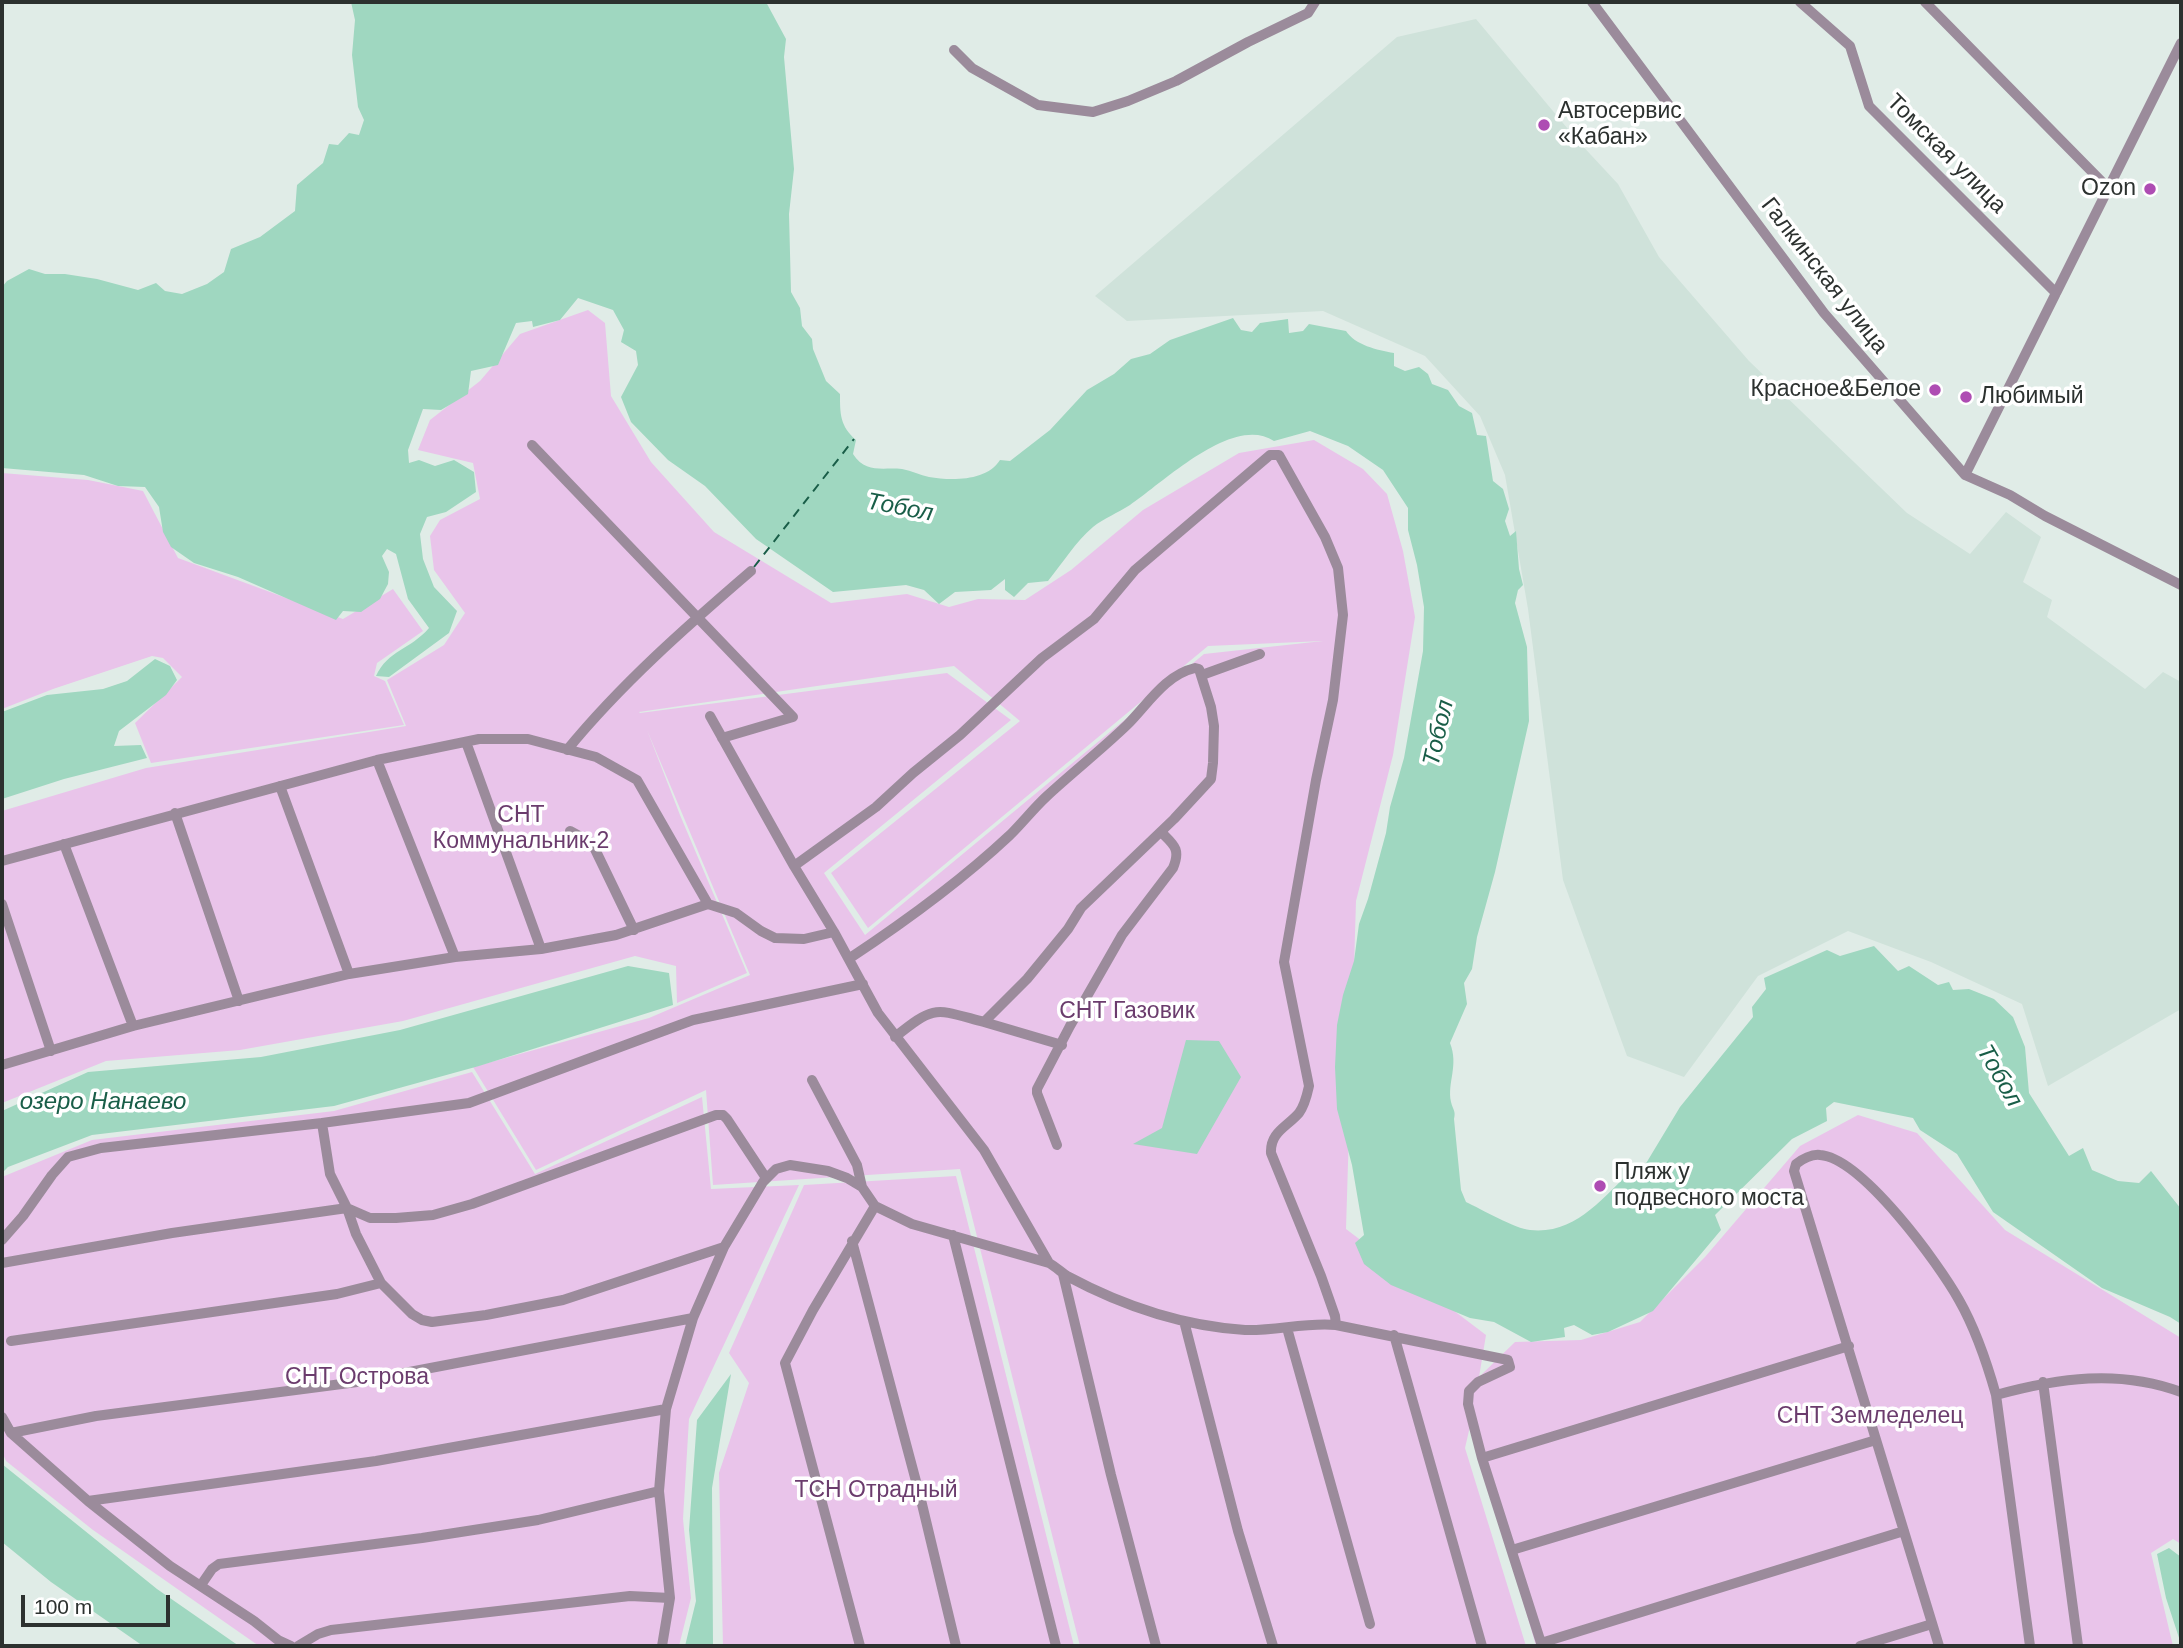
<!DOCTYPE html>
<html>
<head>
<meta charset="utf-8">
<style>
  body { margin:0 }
  #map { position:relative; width:2183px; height:1648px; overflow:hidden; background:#e0ece7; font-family:Arial,sans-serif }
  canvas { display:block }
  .frame { position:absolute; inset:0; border:4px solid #2c312f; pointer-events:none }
  .scale { position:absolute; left:21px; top:1595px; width:149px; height:32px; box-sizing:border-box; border:4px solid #2c312f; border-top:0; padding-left:9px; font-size:21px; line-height:24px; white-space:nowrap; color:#2c312f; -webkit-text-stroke:5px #fff; paint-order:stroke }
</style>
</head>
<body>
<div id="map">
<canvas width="2183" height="1648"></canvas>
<div class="frame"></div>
<div class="scale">100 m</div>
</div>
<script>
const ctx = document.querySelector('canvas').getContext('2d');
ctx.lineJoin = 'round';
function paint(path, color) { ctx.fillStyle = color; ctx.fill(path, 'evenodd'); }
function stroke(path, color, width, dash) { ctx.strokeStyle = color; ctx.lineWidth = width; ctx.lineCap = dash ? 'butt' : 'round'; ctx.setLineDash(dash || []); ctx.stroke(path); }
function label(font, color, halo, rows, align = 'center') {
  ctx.font = font + ' Arial,sans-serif'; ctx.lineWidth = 7; ctx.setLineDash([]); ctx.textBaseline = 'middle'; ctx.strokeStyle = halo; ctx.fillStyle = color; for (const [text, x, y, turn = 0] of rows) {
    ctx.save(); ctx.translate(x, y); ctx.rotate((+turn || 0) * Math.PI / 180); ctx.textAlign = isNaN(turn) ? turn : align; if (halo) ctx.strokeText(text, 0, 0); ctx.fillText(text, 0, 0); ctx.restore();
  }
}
const built = new Path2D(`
  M1476,19L1578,141L1618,184L1659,257L1749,361L1907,513L1970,554L2006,512L2041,537L2023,582L2052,600L2047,617L2145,689L2163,672L2181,682V1009L2048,1086L2022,1004L1931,962L1848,931L1758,976L1684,1077L1627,1056L1563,880L1528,609L1505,475L1480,416L1425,356L1323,311L1127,321L1095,296L1397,37Z`);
const green = new Path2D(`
  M588,310L605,323L611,396L651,462L714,532L831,603L907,594L949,607L978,599L1025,600L1071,570L1143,510L1239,453L1314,440L1363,469L1387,494L1403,551L1415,617L1393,755L1356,901L1346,1229L1486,1335L1479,1377L1515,1342L1581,1340L1640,1322L1705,1257L1800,1146L1858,1115L1917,1133L2005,1230L2181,1338V1544L2173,1539L2151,1553L2173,1646H1536L1471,1422L1465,1448L1526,1646H1080L960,1169L713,1185L706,1090L536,1170L473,1067L649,1018L750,975L647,730L680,815L747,973L677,1003L676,966L635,956L403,1021L240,1050L106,1061L2,1103V811L146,768L406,726L387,680L444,645L465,613L434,570L430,536L440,520L480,499L473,463L418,450L430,420L480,381L520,334ZM1323,641L1204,654L865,935L824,873L1011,720L947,673L640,713L639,712L954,666L1020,721L831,873L868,928L1208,646Z
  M2,473L88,480L143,491L178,558L343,619L393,589L423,631L377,663L374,676L385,681L404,725L151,763L135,723L182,677L163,658L152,656L53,689L2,709Z
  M472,1072L535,1174L702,1097L711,1189L799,1185L689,1419L683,1519L691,1598L679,1646H259L93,1530L6,1461L2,1452V1177L92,1140L334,1111Z
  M956,1176L1074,1646H723L719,1473L749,1383L729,1353L804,1185Z`);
const water = new Path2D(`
  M351,2H766L786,39L784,57L794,169L789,214L791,292L800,308L802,326L812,339L813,349L826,381L840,394C840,414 840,426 856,440L853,454C866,474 882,467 902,469C912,471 920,475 929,477C952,481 987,481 1000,460L1010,461L1050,430L1087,390L1114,374L1131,359L1150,354L1170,340L1233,318L1241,330L1252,332L1260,323L1288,319L1289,333L1303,331L1309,324L1346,331C1355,345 1377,350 1394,353V366L1405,371L1419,367L1428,374L1432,384L1448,390L1459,406L1472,413L1477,435L1486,436L1493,481L1503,489L1509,509L1505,521L1510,536L1516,531L1519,569L1523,585L1518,590L1515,603L1527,647L1529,721L1495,872L1477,937L1472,969L1464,983L1467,1004L1450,1043C1459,1066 1447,1082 1451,1102C1453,1110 1456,1111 1454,1119L1461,1190L1466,1202C1481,1209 1516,1229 1530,1230C1576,1235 1603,1197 1633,1169L1642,1170L1680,1107L1753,1017L1752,1007L1766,989L1764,978L1827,950L1840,956L1874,946L1898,971L1909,966L1938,985L1949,982L1953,990L1969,989L1994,999L2013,1017L2025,1047L2029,1093L2069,1156L2083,1148L2092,1170L2118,1181L2139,1183L2151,1171L2181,1209V1324L2170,1317L2102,1288L1993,1212L1957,1154L1920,1130L1913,1118L1834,1102L1826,1108L1827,1121L1792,1139L1715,1215L1721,1230L1653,1311L1608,1332L1592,1335L1574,1325L1564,1328L1565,1337L1531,1342L1494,1322L1470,1318L1391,1285L1364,1264L1355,1243L1364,1235L1352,1165L1337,1109L1335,1067L1337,1025L1343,995L1354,961L1359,924L1368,899L1386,833L1390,807L1404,758L1423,651L1424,607L1417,565L1408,530V508L1383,470L1348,446L1310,431L1274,441C1233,414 1164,482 1130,505C1118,513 1104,518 1093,527C1076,541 1062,564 1048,581L1028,583L1014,597L1005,590V579L991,590L955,592L939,604L924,590L906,585L833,592L756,539L705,486L668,460L631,422L621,397L638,365L636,351L621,342L624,330L613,310L578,298L560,320L533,327L532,321L516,323L498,365L471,371L468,394L441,410L423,409L408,450L409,463L419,460L435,466L454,460L474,472L476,492L446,512L427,517L420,534L423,559L434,587L457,611L449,633L389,677L376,676C388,650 410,650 429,628L408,599L396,554L387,549L382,556L389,572L388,584L380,599L361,612L343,611L336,620L238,577L194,563L171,547L163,532L159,507L145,487L118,486L84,475L2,468V287L7,281L29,269L45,274H65L97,279L138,290L156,283L165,291L182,294L207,284L224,272L231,249L260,237L295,211L297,185L323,163L329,144L338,145L349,133L359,135L364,120L358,107L352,55L355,20Z
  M155,659L170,666L177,680L166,695L119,731L114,746L141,745L147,758L64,779L2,799V712L47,695L103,689L127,681Z
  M628,966L669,973L673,1005L479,1066L334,1106L92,1135L8,1167L2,1173V1111L88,1072L261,1057L400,1030Z
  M1186,1040L1219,1041L1241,1077L1197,1154L1133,1144L1162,1128Z
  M731,1374L712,1488L713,1646H685L696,1601L689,1530L697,1420Z
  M2,1464L157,1589L239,1646H143L51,1582L2,1542Z
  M2169,1548L2181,1557V1644L2166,1598L2157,1554Z`);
const ferry = new Path2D(`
  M754,567L854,439`);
const minor = new Path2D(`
  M1592,2L1824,313L1965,475L2010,495L2045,516L2181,585
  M1800,2L1850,46L1869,106L2056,293
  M1925,2L2108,188
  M954,50L972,68L1038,105L1093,112L1128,101L1176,81L1248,42L1308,13L1315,2
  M532,445L793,717L722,738
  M1965,475L2181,43
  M1202,675L1260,654
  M710,716L794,866L834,932
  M466,742L541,949
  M567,750C621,684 687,626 751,571
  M377,760L455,957
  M280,786L349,974
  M175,813L239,1001
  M570,831L592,843L634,930
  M64,844L133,1026
  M2,861L377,760L479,739H528L596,757L637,780L708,904
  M794,866L876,807L913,773L960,735L1042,658L1094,619L1135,570L1270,455H1279L1325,537L1338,568L1343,615L1333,700L1316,780L1284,962L1309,1086C1307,1095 1305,1105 1299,1113C1287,1127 1270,1132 1271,1153L1321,1276L1335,1316L1336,1325
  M2,904L51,1051
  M850,958C906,921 961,881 1010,835C1023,822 1034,808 1047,796C1073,772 1101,750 1127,725C1148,704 1165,675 1195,668L1199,669L1211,707L1214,726L1213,763L1211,779L1174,819L1081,908L1068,929L1027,979L984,1022C935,1009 936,1004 895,1037
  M984,1022L1062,1045
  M2,1065L133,1026L349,974L455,957L541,949L616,935L708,904L736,913L761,931L775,938L804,939L834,932L878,1013L984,1150L1049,1263
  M812,1080L857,1165L862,1187
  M322,1123L330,1174L347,1208L356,1234L381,1283L412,1314L422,1320L432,1322L486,1315L563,1300L724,1247
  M1057,1145L1037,1093V1089L1070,1026L1122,935L1173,868C1181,849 1174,845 1161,832
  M953,1235L1056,1646
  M2,1240L23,1216L52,1175L68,1157L101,1148L322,1123L469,1103L693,1020L863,984
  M852,1241L921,1500L956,1646
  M2,1263L172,1233L347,1208L370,1218H396L433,1215L472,1204L716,1115H723L727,1119L766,1178
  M1063,1274L1111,1475L1156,1646
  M1184,1321L1238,1531L1273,1646
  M1287,1328L1370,1624
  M1394,1335L1482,1646
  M11,1341L337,1294L381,1283
  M2043,1382L2078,1646
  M1996,1395C2058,1378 2119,1369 2181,1392
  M2,1417L11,1433L28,1448L88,1501L170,1566L254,1621L278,1640L291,1646
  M11,1433L96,1416L357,1382L693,1318
  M1482,1458L1849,1346
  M88,1501L376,1461L666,1409
  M1512,1550L1876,1440
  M201,1585L212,1569L219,1564L422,1538L538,1520L659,1491
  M1541,1643L1904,1531
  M298,1646L318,1634L331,1630L630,1596L670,1598
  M662,1646L670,1598L659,1491L666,1409L693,1318L724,1247L763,1182L776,1169L790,1165L828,1171L847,1178L862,1187L875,1206
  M860,1646L785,1363L813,1310L875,1206L912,1224L1049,1263C1056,1267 1061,1272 1067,1276C1121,1305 1183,1326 1245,1330C1276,1331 1306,1322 1336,1325L1508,1360L1510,1367L1478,1382L1469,1391L1468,1404L1482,1458L1542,1646
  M1860,1646L1932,1624
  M1939,1646L1794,1171L1796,1164C1802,1159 1812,1154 1820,1155C1862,1158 1939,1264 1959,1300C1975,1328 1987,1363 1996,1395L2030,1646`);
const markers = [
  [1544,125,7,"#ae4cb3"],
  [2150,189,7,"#ae4cb3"],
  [1935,390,7,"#ae4cb3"],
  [1966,397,7,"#ae4cb3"],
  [1600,1186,7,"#ae4cb3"]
];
const poiNames = [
  ["Автосервис",1558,112],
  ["«Кабан»",1558,138],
  ["Ozon",2136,189,"right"],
  ["Красное&Белое",1921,390,"right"],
  ["Любимый",1980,397],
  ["Пляж у",1614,1173],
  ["подвесного моста",1614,1199]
];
const streetNames = [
  ["Томская улица",1946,154,45],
  ["Галкинская улица",1824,276,52]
];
const parkNames = [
  ["СНТ",521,816],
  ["Коммунальник-2",521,842],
  ["СНТ Газовик",1127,1012],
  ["СНТ Острова",357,1378],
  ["СНТ Земледелец",1870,1417],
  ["ТСН Отрадный",876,1491]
];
const waterNames = [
  ["Тобол",900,508,11],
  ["Тобол",1439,733,-77],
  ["Тобол",1999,1076,60],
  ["озеро Нанаево",103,1102]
];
paint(built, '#cfe2da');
paint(green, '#e9c4ea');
paint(water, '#9fd7c0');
stroke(ferry, '#195e48', 2, [9, 7]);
stroke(minor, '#9b8b9b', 10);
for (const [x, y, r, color] of markers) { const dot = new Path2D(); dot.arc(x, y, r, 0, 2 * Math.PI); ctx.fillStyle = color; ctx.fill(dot); stroke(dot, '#fff', 2.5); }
label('23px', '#2c312f', '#fff', poiNames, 'left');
label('23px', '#2c312f', '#fff', streetNames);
label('23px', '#6b3c6d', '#fff', parkNames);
label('italic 24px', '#195e48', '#fff', waterNames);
</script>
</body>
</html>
